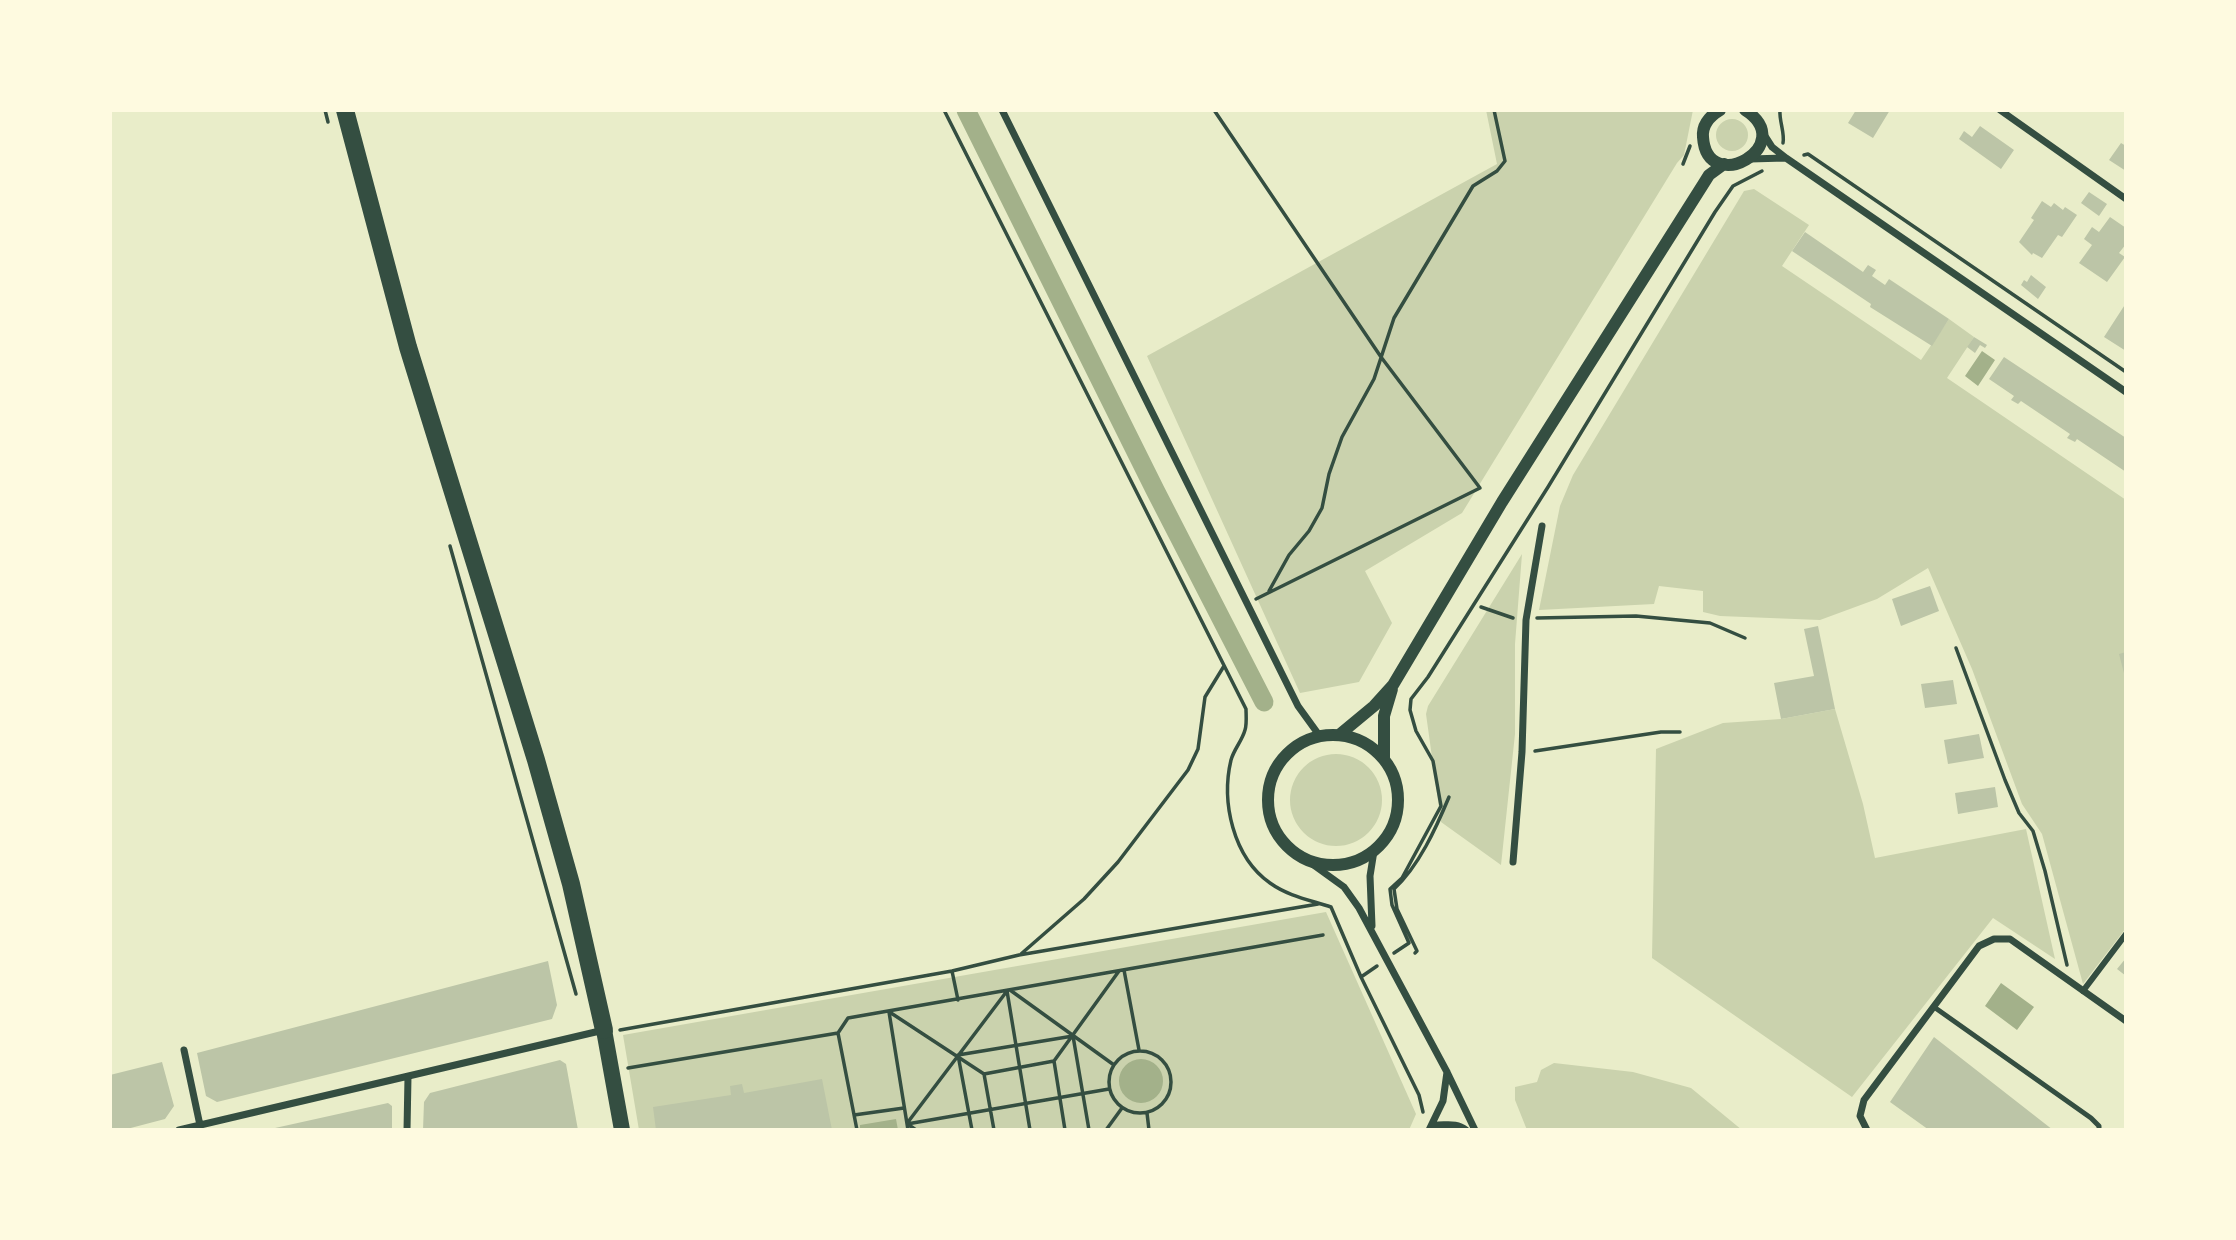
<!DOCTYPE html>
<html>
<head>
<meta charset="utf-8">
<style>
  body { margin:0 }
  #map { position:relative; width:2236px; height:1240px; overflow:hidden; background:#e9edc9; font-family:"Fira Sans",sans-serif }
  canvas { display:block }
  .frame { position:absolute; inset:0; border:112px solid #fefae0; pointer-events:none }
</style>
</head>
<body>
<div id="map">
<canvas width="2236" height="1240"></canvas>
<div class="frame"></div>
</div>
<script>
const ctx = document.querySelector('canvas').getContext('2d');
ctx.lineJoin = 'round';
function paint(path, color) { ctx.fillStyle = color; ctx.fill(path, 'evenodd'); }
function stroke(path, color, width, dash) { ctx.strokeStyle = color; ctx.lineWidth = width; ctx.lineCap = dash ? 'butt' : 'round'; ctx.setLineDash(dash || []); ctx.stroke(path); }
const green = new Path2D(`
  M1486,110H1693L1684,155L1677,163L1462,513L1365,571L1392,623L1359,682L1300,693L1147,356L1497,164Z
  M1716 135a16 16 0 1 1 32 0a16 16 0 1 1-32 0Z
  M1754,189L1809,225L1782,266L1921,360L1949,319L1974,337L1947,378L2126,500V928L2083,984L2042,834L2022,804L1972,669L1928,568L1877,599L1820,620L1720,616L1703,612V591L1659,586L1654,604L1539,610L1560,506L1573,475L1744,191Z
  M1522,554L1515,644V734L1501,865L1441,822L1426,714L1428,706Z
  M1835,709L1863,804L1875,858L2026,829L2055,959L1993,918L1852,1097L1652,958L1656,749L1723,723L1781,719Z
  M1290 800a46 46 0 1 1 92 0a46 46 0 1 1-92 0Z
  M1326,912L1416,1114L1409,1130H639L623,1035Z
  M1554,1063L1633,1072L1691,1088L1742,1130H1527L1515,1100V1087L1537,1082L1541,1070Z`);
const water = new Path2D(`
  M1982,351L1995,360L1978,386L1965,376Z
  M2001,983L2034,1007L2017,1030L1985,1006Z
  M1119 1081a22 22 0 1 1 44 0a22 22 0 1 1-44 0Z
  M896,1119L898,1130H860V1125Z`);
const canal = new Path2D(`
  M966,110L1155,490L1264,702`);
const building = new Path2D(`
  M1856,110H1890L1873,138L1848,123Z
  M1980,126L2014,150L2001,169L1959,139L1964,131L1972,137Z
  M2121,143L2126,146V171L2109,160Z
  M2089,192L2107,204L2099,216L2081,203Z
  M2042,201L2051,207L2054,203L2063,210L2065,207L2077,215L2062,237L2058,235L2042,258L2033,253L2032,255L2019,242L2034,220L2031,218Z
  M2110,217L2126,228V244L2119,253L2125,257L2107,282L2079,263L2092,245L2084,239L2092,227L2099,232Z
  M1805,232L1863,272L1868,265L1876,270L1872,276L1885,285L1889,279L1949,319L1932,346L1870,307L1871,304L1792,251Z
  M2031,275L2046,287L2038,299L2021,285L2024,280L2027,282Z
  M2126,303V351L2104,337Z
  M1974,337L1987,345L1985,348L1980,345L1975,353L1967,347Z
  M2004,357L2126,438V472L2077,439L2075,442L2067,438L2070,434L2021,401L2018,404L2011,400L2014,396L1989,379Z
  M1930,586L1939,611L1901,626L1892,599Z
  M1818,626L1835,709L1781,719L1774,683L1814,676L1804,629Z
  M2126,652V677H2125L2119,654Z
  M1953,680L1957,704L1925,708L1921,684Z
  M1979,734L1984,758L1948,764L1944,740Z
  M1995,787L1998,807L1958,814L1955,793Z
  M2126,958V976L2117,969Z
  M548,961L557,1005L552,1019L217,1102L206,1096L197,1053Z
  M1934,1037L2053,1130H1929L1890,1102Z
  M560,1060L566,1064L578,1130H423L424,1102L430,1093Z
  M162,1062L174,1106L165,1119L123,1130H110V1075Z
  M822,1079L832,1130H656L653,1107L731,1095L730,1086L742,1084L744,1093Z
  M388,1103L392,1106V1130H266Z`);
const path = new Path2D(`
  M325,110L328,122
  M944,110L1246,709C1246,715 1247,724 1245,730C1242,741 1234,749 1231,760C1221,802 1233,857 1270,883C1288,896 1310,900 1331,907L1361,977L1419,1095L1423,1112
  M1214,110L1381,357L1480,488L1256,599
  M1780,110C1779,121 1785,133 1783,143
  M1804,155L1808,154L2126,372
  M1683,164L1690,146
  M450,546L576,994
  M1269,591L1289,555L1309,531L1322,508L1329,474L1342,437L1374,379L1394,318L1473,186L1497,171L1505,161L1494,110
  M1481,607L1513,618
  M1537,618L1636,616L1710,623L1745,638
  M1956,648L2005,780L2019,813L2033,831L2045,871L2067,965
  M1535,751L1661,732H1680
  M1394,953L1409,943L1392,905L1390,889L1402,878L1441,806L1433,761L1416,731L1410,710L1411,699L1428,677L1548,487L1715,212L1733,186L1762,171
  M1415,953L1417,951L1397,909L1394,889C1419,866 1436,828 1449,797
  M1021,954L1084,899L1118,862L1188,770L1198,749L1205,697L1224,666
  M1124,970L1139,1050
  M952,971L958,1000
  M1361,977L1377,966
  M1010,990L1114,1065
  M1007,991L1030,1130
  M889,1012L908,1130
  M891,1013L984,1074
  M620,1030L952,971L1019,955L1318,904
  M838,1033L848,1018L1323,935
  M1109 1082a31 31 0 1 1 62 0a31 31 0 1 1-62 0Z
  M1054,1061L1065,1130
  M628,1068L838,1033L857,1130
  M1147,1113L1149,1130
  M854,1115L904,1108
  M908,1122L1007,991
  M907,1124L1109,1089
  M909,1125L916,1130
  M972,1130L958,1055L1073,1036L1089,1130
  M994,1130L984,1074L1054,1061L1119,971
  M1106,1130L1122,1108`);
const service = new Path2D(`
  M1934,1007L2091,1118L2099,1126V1130`);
const pedestrian = new Path2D(`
  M2083,991L2126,934`);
const minor = new Path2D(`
  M1002,110L1298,706L1319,735
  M2000,110L2126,199
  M1763,133L1772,147L1786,158L2126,392
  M1750,159L1785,158
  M1308,861L1344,887L1359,908L1447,1072L1475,1130
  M1513,862L1522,752L1526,620L1542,526
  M1372,926L1370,876L1374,851
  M184,1050L201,1130
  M179,1130L604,1030
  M407,1130L408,1077
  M1429,1130L1443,1101L1447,1072
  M1434,1130L1438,1125C1449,1125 1457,1123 1466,1130
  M1867,1130L1860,1116L1864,1100L1979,946L1994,939H2010L2126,1021`);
const tertiary = new Path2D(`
  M1720,110C1710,116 1702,125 1703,137C1707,198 1800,145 1745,110
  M1268 800a65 65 0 1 1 130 0a65 65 0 1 1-130 0Z
  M1339,735L1374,706L1393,685L1502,502L1704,183L1709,175L1724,164
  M1384,759V716L1392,689`);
const primary = new Path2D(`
  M604,1030L622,1130`);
const trunk = new Path2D(`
  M345,110L408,347L536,760L571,884L604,1030`);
paint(green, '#cad2ad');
paint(water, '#a3b18a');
stroke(canal, '#a3b18a', 19);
paint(building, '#bcc5a7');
stroke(path, '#344e41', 3.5);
stroke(service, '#344e41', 5);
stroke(pedestrian, '#344e41', 6);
stroke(minor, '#344e41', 7);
stroke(tertiary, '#344e41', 12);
stroke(primary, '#344e41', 16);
stroke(trunk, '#344e41', 18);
</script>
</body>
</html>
